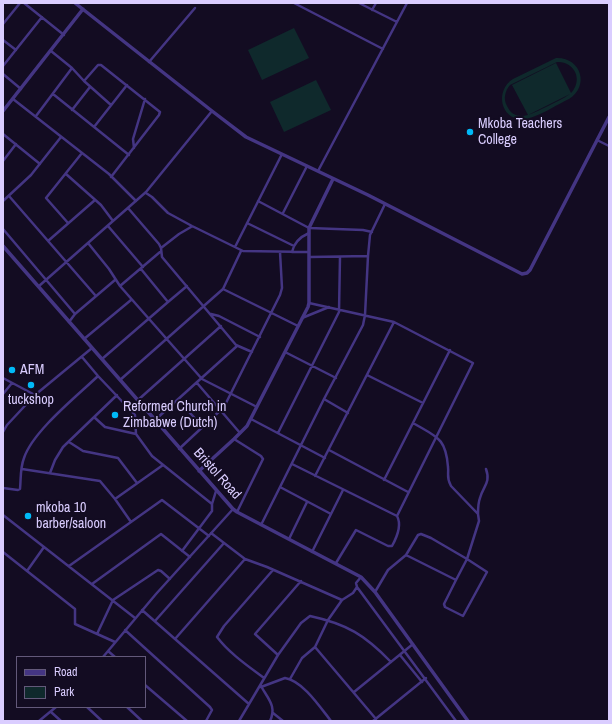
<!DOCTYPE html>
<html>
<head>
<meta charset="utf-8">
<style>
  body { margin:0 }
  #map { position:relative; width:612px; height:724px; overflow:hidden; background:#130c22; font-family:"Archivo Narrow",sans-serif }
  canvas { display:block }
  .frame { position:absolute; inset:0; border:4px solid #dacdff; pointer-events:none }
  .legend { position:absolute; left:16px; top:656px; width:130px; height:52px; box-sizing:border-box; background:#130c22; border:1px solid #63597a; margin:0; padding:5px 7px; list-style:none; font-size:12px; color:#dacdff }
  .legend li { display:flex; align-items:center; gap:8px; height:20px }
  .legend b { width:20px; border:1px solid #63597a }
</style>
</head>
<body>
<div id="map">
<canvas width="612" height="724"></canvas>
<div class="frame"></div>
<ul class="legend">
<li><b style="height:5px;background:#443583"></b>Road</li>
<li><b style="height:11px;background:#0f292c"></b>Park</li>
</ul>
</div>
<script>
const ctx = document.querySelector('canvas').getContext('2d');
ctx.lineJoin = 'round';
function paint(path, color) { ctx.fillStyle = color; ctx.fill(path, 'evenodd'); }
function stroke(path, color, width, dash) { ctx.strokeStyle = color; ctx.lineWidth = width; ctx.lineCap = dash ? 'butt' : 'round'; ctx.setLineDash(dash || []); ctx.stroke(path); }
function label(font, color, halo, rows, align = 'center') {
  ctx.font = font + ' "Archivo Narrow",sans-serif'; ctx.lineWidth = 4; ctx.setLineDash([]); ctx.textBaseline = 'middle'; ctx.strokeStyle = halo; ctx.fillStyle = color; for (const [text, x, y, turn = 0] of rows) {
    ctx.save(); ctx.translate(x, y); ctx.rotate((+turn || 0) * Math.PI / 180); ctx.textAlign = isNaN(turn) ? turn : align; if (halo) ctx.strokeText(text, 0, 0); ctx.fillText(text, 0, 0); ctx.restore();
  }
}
const green = new Path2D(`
  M294,28L309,58L262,80L248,50Z
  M556,58C581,57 590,86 569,99C558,104 535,119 524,119C501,121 494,91 513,79ZM557,62C574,61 583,79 572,92L571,93L556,63L512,85L528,115L570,94C563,99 555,102 548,106C535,112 516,125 507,106C503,99 505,91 510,85Z
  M316,80L331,110L284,132L270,102Z`);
const minor = new Path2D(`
  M24,3L64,35
  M294,3L383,49
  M359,3L397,22
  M372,10L376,3
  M3,24L20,3
  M3,40L16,50
  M51,51L72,68L84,81L98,65H101L160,112L159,115L111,177
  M149,62L195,8
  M3,66L42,17
  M3,74L21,89
  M84,81L111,105
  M53,94L129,155
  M13,99L109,174L136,201
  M72,110L90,87
  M36,116L72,68
  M94,127L127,85
  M3,134L40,164
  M597,140L609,146
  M134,148L133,139L145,99
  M3,161L16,144
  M318,171L407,3
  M66,174L101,205L113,221
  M146,193L152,197L168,213L192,226L243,251L309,252
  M9,196L95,295
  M3,201L31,175L61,137
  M258,201L309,228L363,230L372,232
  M128,208L159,244L161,248L162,257L236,345L252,352
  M283,213L307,166
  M68,223L46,198L82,153
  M247,223L294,246
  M108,226L143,267
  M3,229L75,314
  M48,241L95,200
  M88,243L109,269L120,286L202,379L257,407
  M235,247L282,154
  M161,248L179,234L191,227
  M292,252C294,242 300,237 309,233
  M310,257L368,256
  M141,269L168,302L187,286
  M39,286L146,192L212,111
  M120,286L160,252
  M223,289L298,326
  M309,303L394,322L473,363L397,516
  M211,314L219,316L260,337
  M302,318L329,307
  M69,322L75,314L115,280
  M84,339L131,300
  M285,352L336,378
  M82,357L98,376L135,415L136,434
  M102,359L168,302
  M367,375L423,403
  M3,378L35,395
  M120,380L223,289L241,251
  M197,383L240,433
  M3,394L12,383
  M324,399L348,413
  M138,400L221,326
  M178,400L203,427
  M94,417L105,427L136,434L152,456L212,504
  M251,419L325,458
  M155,420L237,346
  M3,432L7,425L35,395L92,348
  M278,433L339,312L340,257
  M234,439L261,456L263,459L237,512
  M69,442L83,451L118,458L137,483
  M179,449L224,407L280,295L282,288L280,252
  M329,450L408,492
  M292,464L397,516C402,525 397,537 392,546H388L356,530L336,563
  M22,469L100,481L115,499L131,522
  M50,473L55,460L63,447L117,395
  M315,476L394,322
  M384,480L450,350
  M280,487L331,514
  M3,488L18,490L20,489C21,479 20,468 24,458C33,431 77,396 98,376
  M115,499L163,465
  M478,514C478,509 478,503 480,498C483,486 491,483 486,469
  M3,515L135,618
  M261,525L324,399L363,325L365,315L368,256L370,235L385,204
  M211,533L245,559L267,567L342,600L328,620L315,647L302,658L290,679
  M289,539L307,502
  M182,551L212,511V504L216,491
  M3,552L75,609V624L115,642
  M312,552L343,490
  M406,555L456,580L467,559L479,521L478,514L451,486C446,477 449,476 448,467C446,438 437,437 413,423
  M69,566L162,500L209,536
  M27,571L44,547
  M361,577L356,583L357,587L456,721
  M92,584L161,534L190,557
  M375,592L388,570L406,555L418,535L421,534L431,538L467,559L487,572L463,616L445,607L444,604L456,580
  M342,600L353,593L357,587
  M142,610L249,704
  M155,621L224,543
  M125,630L210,707L212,710L206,721
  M97,634L113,600L158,570L161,571L170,579
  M175,639L245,559
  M315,647L376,719
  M108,651L115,657
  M278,655L255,634L301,581
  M400,655L422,682
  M103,657L156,594L233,509
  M264,678C248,666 229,653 217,637L224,626L273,570
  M145,685L187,721
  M261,686C268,699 277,706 270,721
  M261,687L285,678C303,681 320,707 331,721
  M354,692L413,644
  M87,707L102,721
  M127,707L142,721
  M51,712L61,721
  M273,713L283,721
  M39,721L56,707
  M239,721L278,655L301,623L310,616C347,624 365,635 391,662
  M373,721L426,678`);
const tertiary = new Path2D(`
  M75,3L212,111L246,137L368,195L522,274L527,273L530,270L609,117
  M3,111L83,9
  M3,246L233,509L237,512L361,577L375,592L468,721
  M199,471L234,439L247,426L308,307L309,303V228L333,179`);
const markers = [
  [470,132,4,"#00baf8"],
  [12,370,4,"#00baf8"],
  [31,385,4,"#00baf8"],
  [115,415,4,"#00baf8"],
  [28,516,4,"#00baf8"]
];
const poiNames = [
  ["Mkoba Teachers",478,124],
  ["College",478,140],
  ["AFM",20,370],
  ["tuckshop",31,400,"center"],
  ["Reformed Church in",123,407],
  ["Zimbabwe (Dutch)",123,423],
  ["mkoba 10",36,508],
  ["barber/saloon",36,524]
];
const streetNames = [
  ["Bristol Road",217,474,48]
];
paint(green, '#0f292c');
stroke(minor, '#443583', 2.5);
stroke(tertiary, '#443583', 3.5);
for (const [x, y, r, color] of markers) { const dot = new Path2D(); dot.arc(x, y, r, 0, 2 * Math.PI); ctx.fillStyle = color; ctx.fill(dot); stroke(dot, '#130c22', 1.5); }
label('14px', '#dacdff', '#130c22', poiNames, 'left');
label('14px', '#dacdff', '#130c22', streetNames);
</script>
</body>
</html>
